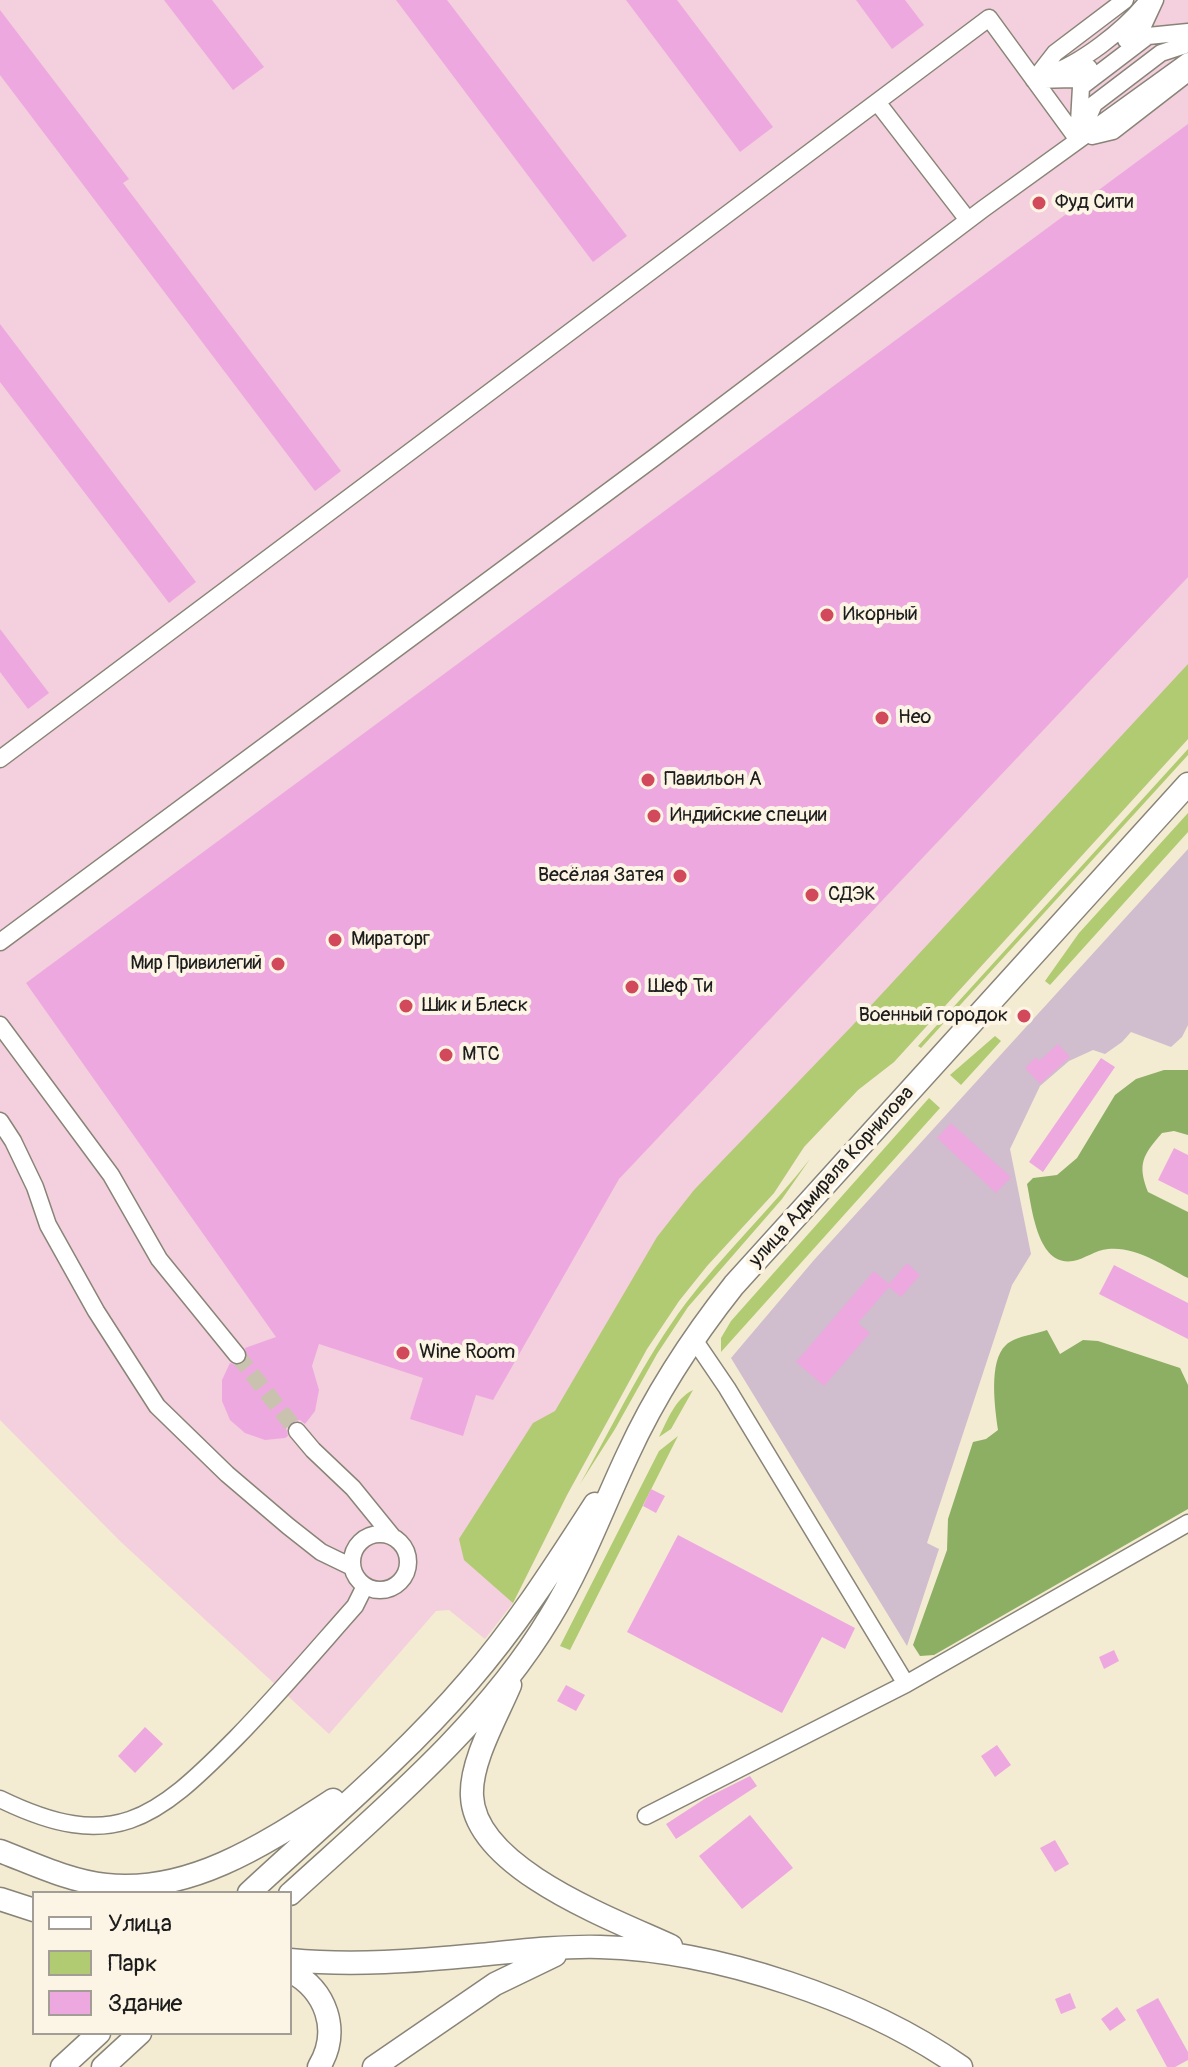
<!DOCTYPE html>
<html>
<head>
<meta charset="utf-8">
<style>
  body { margin:0 }
  #map { position:relative; width:1188px; height:2067px; overflow:hidden; background:#f4ebd3; font-family:Pangolin,sans-serif }
  canvas { display:block }
  .legend { position:absolute; left:32px; top:1891px; width:260px; height:144px; box-sizing:border-box; background:#fcf5e5; border:2px solid #a29e95; margin:0; padding:10px 14px; list-style:none; font-size:24px; color:#1c1c1c }
  .legend li { display:flex; align-items:center; gap:16px; height:40px }
  .legend b { width:40px; border:2px solid #a29e95 }
</style>
</head>
<body>
<div id="map">
<canvas width="1188" height="2067"></canvas>
<ul class="legend">
<li><b style="height:10px;background:#fff"></b>Улица</li>
<li><b style="height:22px;background:#b0cb71"></b>Парк</li>
<li><b style="height:22px;background:#eda9df"></b>Здание</li>
</ul>
</div>
<script>
const ctx = document.querySelector('canvas').getContext('2d');
ctx.lineJoin = 'round';
function paint(path, color) { ctx.fillStyle = color; ctx.fill(path, 'evenodd'); }
function stroke(path, color, width, dash) { ctx.strokeStyle = color; ctx.lineWidth = width; ctx.lineCap = dash ? 'butt' : 'round'; ctx.setLineDash(dash || []); ctx.stroke(path); }
function label(font, color, halo, rows, align = 'center') {
  ctx.font = font + ' Pangolin,sans-serif'; ctx.lineWidth = 8; ctx.setLineDash([]); ctx.textBaseline = 'middle'; ctx.strokeStyle = halo; ctx.fillStyle = color; for (const [text, x, y, turn = 0] of rows) {
    ctx.save(); ctx.translate(x, y); ctx.rotate((+turn || 0) * Math.PI / 180); ctx.textAlign = isNaN(turn) ? turn : align; if (halo) ctx.strokeText(text, 0, 0); ctx.fillText(text, 0, 0); ctx.restore();
  }
}
const built = new Path2D(`
  M0,0H1188V739L894,1062L858,1090L804,1147L774,1193L707,1266L679,1301L647,1349L567,1495L513,1603L485,1639L449,1610L436,1611L329,1734L121,1542L0,1420Z`);
const industrial = new Path2D(`
  M1188,849V1025L1182,1037L1171,1047L1131,1032L1122,1042L1105,1054L1093,1050L1069,1061L1040,1086L1010,1149L1031,1254L1012,1285L927,1543L939,1549L907,1646L731,1358L814,1260Z`);
const green = new Path2D(`
  M1188,664V739L894,1062L858,1090L804,1147L774,1193L707,1266L679,1301L647,1349L567,1495L513,1603L464,1560L459,1539L533,1423L555,1411L657,1237L694,1190L851,1027Z
  M1188,749V755L921,1048L918,1046Z
  M1188,813V832L1050,985L1045,981L1079,933Z
  M995,1036L1001,1041L961,1085L950,1075Z
  M929,1098L940,1108L721,1352V1338L731,1321Z
  M810,1159L782,1199L688,1307L657,1354L615,1429L580,1484C614,1424 644,1359 686,1303C724,1253 771,1209 810,1159Z
  M693,1390L671,1429L659,1437C668,1419 675,1399 693,1390Z
  M678,1436L570,1650L560,1646L659,1451Z`);
const forest = new Path2D(`
  M1164,1070H1188V1135L1174,1131L1162,1133C1143,1155 1137,1164 1148,1192L1188,1212V1278C1164,1266 1136,1246 1108,1249C1095,1250 1085,1259 1073,1261C1037,1267 1032,1207 1027,1184L1033,1178L1057,1175L1077,1158L1115,1095L1136,1079Z
  M1047,1330L1060,1354L1083,1340L1098,1341L1180,1368L1188,1385V1509L934,1655L920,1656L913,1645L947,1550L948,1519L973,1442L986,1439L998,1430C995,1409 988,1361 1006,1345C1014,1337 1035,1334 1047,1330Z`);
const building = new Path2D(`
  M164,0H212L264,67L233,90Z
  M396,0H447L627,236L593,262Z
  M626,0H677L773,127L740,152Z
  M856,0H905L924,25L892,49Z
  M0,10L129,179L123,183L341,471L315,491L0,75Z
  M1188,124V577L619,1179L493,1400L476,1395L463,1436L410,1419L423,1378L319,1344L312,1366L319,1390L315,1411L305,1424L300,1420L291,1422L286,1428L288,1436L285,1438L265,1440L245,1433L230,1420L222,1401V1380L230,1363L239,1366L247,1360L245,1348L276,1337L26,983Z
  M0,324L196,582L169,603L0,382Z
  M0,629L49,693L28,709L0,672Z
  M1058,1044L1070,1057L1040,1084L1025,1068L1036,1057L1039,1061Z
  M1101,1058L1115,1067L1043,1172L1029,1162Z
  M951,1123L1011,1177L996,1193L937,1138Z
  M1174,1148L1188,1155V1195L1158,1180Z
  M907,1263L920,1275L901,1297L889,1287L858,1323L870,1333L824,1386L796,1362L874,1271L889,1284Z
  M1114,1265L1188,1303V1339L1099,1294Z
  M651,1489L665,1496L656,1513L643,1506Z
  M678,1535L855,1628L845,1649L822,1637L782,1713L627,1632Z
  M1114,1650L1119,1661L1104,1669L1099,1657Z
  M566,1685L585,1695L576,1711L557,1701Z
  M145,1727L163,1744L135,1773L118,1756Z
  M997,1745L1011,1765L995,1777L981,1756Z
  M750,1776L757,1786L676,1839L666,1824L706,1798Z
  M750,1815L793,1868L742,1909L699,1856Z
  M1055,1840L1069,1864L1055,1872L1040,1848Z
  M1070,1993L1076,2008L1061,2014L1055,1999Z
  M1158,1998L1188,2052V2060L1175,2067H1167L1136,2010Z
  M1117,2007L1126,2020L1110,2031L1101,2019Z`);
const streetTunnel = new Path2D(`
  M237,1355L297,1431`);
const street = new Path2D(`
  M1126,40L1142,28L1155,0
  M1047,75C1081,64 1124,30 1146,3
  M1034,80L1074,79L1089,68
  M1034,80L1055,53L1125,0
  M877,102L968,220
  M1082,131L1094,104L1161,53L1188,44
  M1092,136L1113,131L1188,73
  M1078,140L1081,87L1148,36L1188,32
  M0,759L989,18L1078,140
  M0,942L655,457L983,209L1188,61
  M0,1025L111,1175L159,1259L237,1355
  M0,1121L13,1141L35,1187L48,1225L96,1311L157,1406L227,1474L288,1526L321,1552L352,1567
  M693,1338L727,1388L906,1684
  M297,1431L313,1450L353,1488L392,1536
  M352 1562a28 28 0 1 1 56 0a28 28 0 1 1-56 0Z
  M0,1799C113,1854 155,1820 236,1738C277,1696 316,1650 355,1606L365,1586
  M646,1816L906,1684L1188,1523`);
const secondary = new Path2D(`
  M510,1685C497,1716 470,1762 472,1796C475,1869 615,1920 671,1946
  M0,1851C34,1864 69,1881 106,1885C190,1894 265,1844 333,1800
  M249,1893C323,1824 402,1759 468,1682C516,1627 555,1566 595,1504
  M290,1894C381,1811 486,1724 550,1617C582,1565 602,1509 628,1454C656,1393 692,1338 734,1285L1188,784
  M0,1899L34,1910
  M290,1960C353,1966 416,1961 479,1955C519,1951 560,1946 600,1947C716,1950 866,2000 961,2067
  M290,1971C326,1990 341,2030 319,2067
  M62,2067L99,2033
  M103,2067L140,2033
  M374,2067L495,1984L555,1955`);
const markers = [
  [1039,203,8,"#d1495b"],
  [827,615,8,"#d1495b"],
  [882,718,8,"#d1495b"],
  [648,780,8,"#d1495b"],
  [654,816,8,"#d1495b"],
  [680,876,8,"#d1495b"],
  [812,895,8,"#d1495b"],
  [335,940,8,"#d1495b"],
  [278,964,8,"#d1495b"],
  [632,987,8,"#d1495b"],
  [406,1006,8,"#d1495b"],
  [1024,1016,8,"#d1495b"],
  [446,1055,8,"#d1495b"],
  [403,1353,8,"#d1495b"]
];
const poiNames = [
  ["Фуд Сити",1055,203],
  ["Икорный",843,615],
  ["Нео",898,718],
  ["Павильон А",664,780],
  ["Индийские специи",670,816],
  ["Весёлая Затея",664,876,"right"],
  ["СДЭК",828,895],
  ["Мираторг",351,940],
  ["Мир Привилегий",262,964,"right"],
  ["Шеф Ти",648,987],
  ["Шик и Блеск",422,1006],
  ["Военный городок",1008,1016,"right"],
  ["МТС",462,1055],
  ["Wine Room",419,1353]
];
const streetNames = [
  ["улица Адмирала Корнилова",832,1177,-48]
];
paint(built, '#f4cfdd');
paint(industrial, '#d0bdcd');
paint(green, '#b0cb71');
paint(forest, '#8caf63');
paint(building, '#eda9df');
stroke(streetTunnel, '#c9c2ae', 16, [16, 8]);
stroke(street, '#888478', 19);
stroke(secondary, '#888478', 25);
stroke(street, '#fff', 16);
stroke(secondary, '#fff', 22);
for (const [x, y, r, color] of markers) { const dot = new Path2D(); dot.arc(x, y, r, 0, 2 * Math.PI); ctx.fillStyle = color; ctx.fill(dot); stroke(dot, '#fcf5e5', 3); }
label('20px', '#1c1c1c', '#fcf5e5', poiNames, 'left');
label('20px', '#1c1c1c', '#fcf5e5', streetNames);
</script>
</body>
</html>
